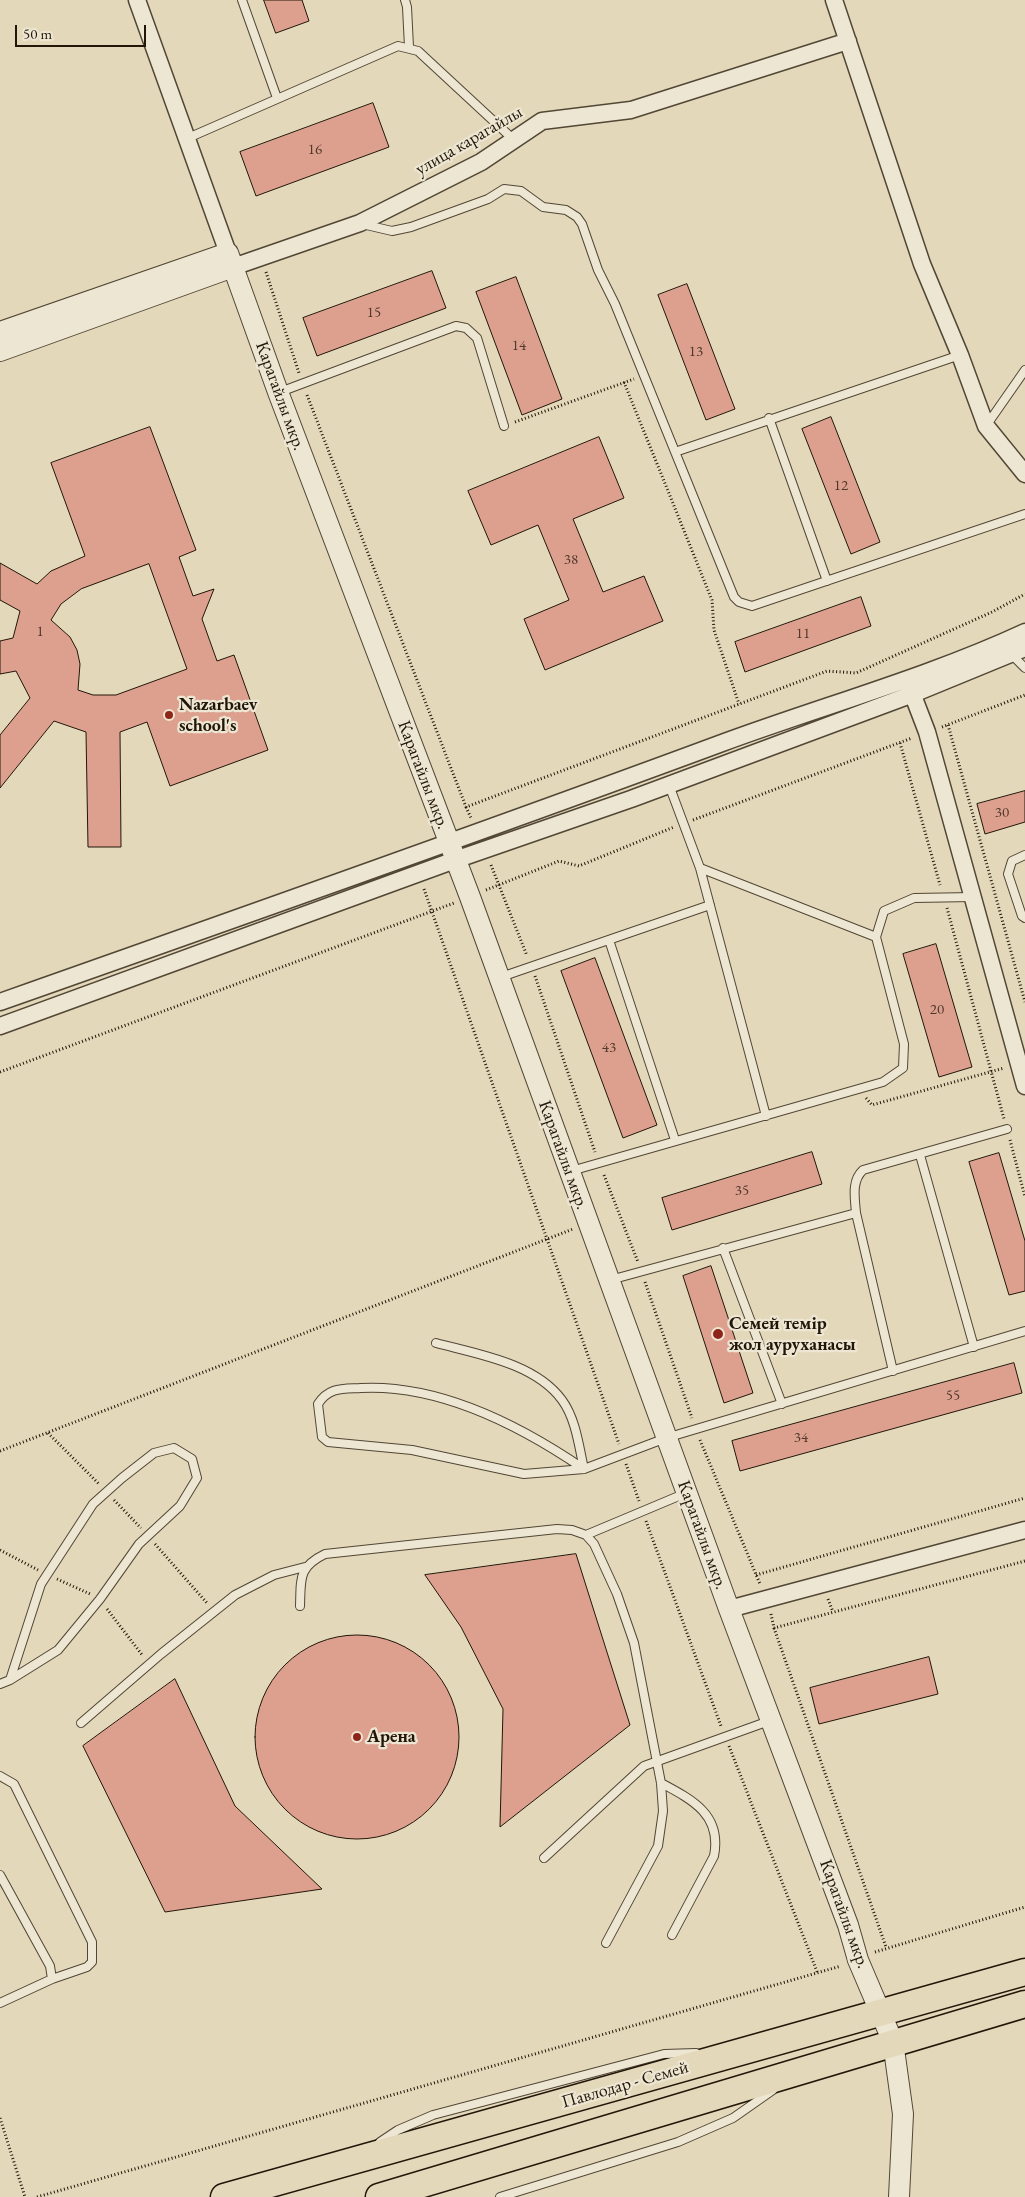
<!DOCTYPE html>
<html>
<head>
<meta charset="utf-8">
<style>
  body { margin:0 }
  #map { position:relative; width:1025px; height:2197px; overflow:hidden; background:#e3d8ba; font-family:"EB Garamond",serif }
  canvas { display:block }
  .scale { position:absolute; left:15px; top:25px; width:131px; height:22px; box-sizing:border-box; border:2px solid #221609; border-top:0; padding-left:6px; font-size:15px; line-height:18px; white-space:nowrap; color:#221609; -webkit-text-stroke:4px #ede6d2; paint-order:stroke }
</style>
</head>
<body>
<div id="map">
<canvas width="1025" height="2197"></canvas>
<div class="scale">50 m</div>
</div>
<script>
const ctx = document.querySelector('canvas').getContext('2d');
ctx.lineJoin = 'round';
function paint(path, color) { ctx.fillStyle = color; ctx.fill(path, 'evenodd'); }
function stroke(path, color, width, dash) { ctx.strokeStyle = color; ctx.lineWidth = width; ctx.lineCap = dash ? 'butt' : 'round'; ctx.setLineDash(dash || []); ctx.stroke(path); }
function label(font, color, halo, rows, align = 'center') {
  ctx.font = font + ' "EB Garamond",serif'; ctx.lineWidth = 4.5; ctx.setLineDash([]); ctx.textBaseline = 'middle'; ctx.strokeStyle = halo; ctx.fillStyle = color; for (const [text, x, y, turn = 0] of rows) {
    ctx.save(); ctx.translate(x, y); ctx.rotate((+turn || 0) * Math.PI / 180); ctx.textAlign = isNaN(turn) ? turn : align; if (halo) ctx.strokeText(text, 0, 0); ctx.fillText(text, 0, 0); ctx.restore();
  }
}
const building = new Path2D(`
  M264,0H302L309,21L276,33Z
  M373,103L389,147L256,196L240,152Z
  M432,271L446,308L317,356L303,318Z
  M516,277L562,399L522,415L476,292Z
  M687,284L735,409L706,420L658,295Z
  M831,417L880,542L851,554L802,429Z
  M150,427L196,550L179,557L193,596L214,589L202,619L217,661L234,655L268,750L170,786L147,722L120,732L121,847H88L86,732L54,721L0,788V735L30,698L16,671L0,674V641L13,638L20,611L0,600V563L37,584L51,571L85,556L51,463ZM149,564L187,669L116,695H93L78,690L80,664L77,650L70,637L51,620L61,604L81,589Z
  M599,437L624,498L573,519L603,592L644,576L663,621L545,670L524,619L569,600L538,525L491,545L468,491Z
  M861,597L871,626L745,672L735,642Z
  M1025,791V822L985,834L977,804Z
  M936,944L972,1067L939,1077L903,954Z
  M595,958L657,1125L623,1138L561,971Z
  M812,1152L822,1184L672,1230L662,1198Z
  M999,1153L1025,1241V1291L1009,1295L969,1162Z
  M711,1266L753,1393L724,1403L683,1276Z
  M1014,1363L1022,1393L740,1471L732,1441Z
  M576,1554L630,1725L500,1827L503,1709L461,1627L425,1575Z
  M255 1737a102 102 0 1 1 204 0a102 102 0 1 1-204 0Z
  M929,1657L938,1694L819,1724L810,1688Z
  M175,1679L235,1806L322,1889L165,1912L83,1746Z`);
const path = new Path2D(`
  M266,272L299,373
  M624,382L712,600L714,630L739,704
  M307,395L466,807L827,671L856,673L992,612L1025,594
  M515,422L634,379
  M948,725L1025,1002
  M942,727L1025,695
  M900,743L940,885
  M466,807L471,818
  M693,820L912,738
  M491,865L527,956
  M424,889L619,1444
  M486,890L559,861L579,866L674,827
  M947,908L1004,1119
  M535,976L595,1152
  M0,1072L454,903
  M866,1098L872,1105L1004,1068
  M1010,1140L1025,1197
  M604,1175L638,1262
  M645,1282L692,1418
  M48,1433L100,1485
  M700,1440L760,1584
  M0,1451L573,1229
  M626,1464L639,1501
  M114,1500L141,1528
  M646,1521L721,1726
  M155,1544L207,1603
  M0,1550L38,1570
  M756,1575L1025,1498
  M57,1579L90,1594
  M828,1599L833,1612
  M107,1609L143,1656
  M771,1614L774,1628L1025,1561
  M774,1628L886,1947
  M729,1746L818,1974
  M875,1952L1025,1907
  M0,2118L25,2197
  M37,2197L841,1966`);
const service = new Path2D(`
  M242,0L277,98
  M405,0L407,7L409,47
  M188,138L398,46L418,51L514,140
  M362,224L392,231L411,227L488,199L504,189L521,191L543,207L566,210L577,217L582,224L598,270L615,304L734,597L739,602L752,606L1025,514
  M280,392L456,326L466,328L477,338L504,426
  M769,418L827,581
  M986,426L1025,370
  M675,452L960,355
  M1011,654L1025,668
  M669,785L700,868L766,1116
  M1025,855L1012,861L1008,874L1022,916L1025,918
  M876,937L884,911L914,898L973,897
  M609,940L675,1140
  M501,977L710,905
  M920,1155L974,1347
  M571,1171L883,1082L903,1068L904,1044L876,937L700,868
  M723,1248L782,1404
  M610,1280L856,1213
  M436,1343C477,1354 535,1363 562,1400C576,1419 579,1447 584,1469
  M893,1371L856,1213C855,1199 851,1181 863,1170L1007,1129
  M584,1469C521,1426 440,1384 361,1388C342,1389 329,1387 318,1404L322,1437L328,1442L412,1450L524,1474L584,1469L666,1438L1025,1331
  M586,1535L686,1493
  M300,1606C301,1579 298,1567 325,1554L557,1529L572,1530L586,1535L594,1544L617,1594L634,1643L661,1783L663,1811L658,1846L606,1943
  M0,1684L10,1680L58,1650L100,1599L139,1544L180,1506L197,1478L192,1459L174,1448L154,1453L122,1478L93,1504L41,1584L10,1680
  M81,1723L161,1654L235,1595L274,1575L305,1567
  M0,1776L14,1784L92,1942V1962L87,1967L52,1979L0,2003
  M661,1783C693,1800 722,1815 714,1856L672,1935
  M544,1858L644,1766L769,1721
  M0,1875L50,1966L52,1979
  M380,2142L398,2130L433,2115L664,2054L696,2053
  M500,2197L678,2142L733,2118L773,2090`);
const minor = new Path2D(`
  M137,0L228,253
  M834,0L922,264L960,355L986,426L1025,474
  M233,267L360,223L481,162L542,121L631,110L848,41
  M909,685L927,732L1025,1086
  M0,1002C241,917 482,832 722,743C822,706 928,677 1025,632
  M0,1026L455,860L631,799L913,694L1025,648
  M729,1609L1025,1530`);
const tertiary = new Path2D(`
  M0,332L228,253L278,392L470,897L729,1609L848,1925L858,1960L893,2042L903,2114L899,2197
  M0,351L233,267`);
const trunk = new Path2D(`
  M224,2197L1025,1972
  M379,2197L1025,2004`);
const markers = [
  [169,715,5,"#8f2418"],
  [718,1334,6,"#8f2418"],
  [357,1737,5,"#8f2418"]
];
const numberNames = [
  ["16",315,150],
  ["15",374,313],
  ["14",519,346],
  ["13",696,352],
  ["12",841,486],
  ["38",571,560],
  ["1",40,632],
  ["11",803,634],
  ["30",1002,813],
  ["20",937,1010],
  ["43",609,1048],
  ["35",742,1191],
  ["55",953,1396],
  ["34",801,1438]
];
const streetNames = [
  ["улица карагайлы",469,141,-30],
  ["Карагайлы мкр.",280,396,70],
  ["Карагайлы мкр.",423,775,69],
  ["Карагайлы мкр.",563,1155,70],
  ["Карагайлы мкр.",702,1535,70],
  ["Карагайлы мкр.",844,1914,70],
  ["Павлодар - Семей",625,2085,-16]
];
const poiNames = [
  ["Nazarbaev",179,705],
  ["school's",179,726],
  ["Семей темір",729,1324],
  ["жол ауруханасы",729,1345],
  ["Арена",367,1737]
];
paint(building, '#dda08f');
stroke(building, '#221609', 1);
stroke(service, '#524635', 10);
stroke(minor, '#524635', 19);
stroke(tertiary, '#524635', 22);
stroke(trunk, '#221609', 29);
stroke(path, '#221609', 3, [1, 2.5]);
stroke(service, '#ede6d2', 8);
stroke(minor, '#ede6d2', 16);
stroke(tertiary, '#ede6d2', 20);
stroke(trunk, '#e3d8ba', 26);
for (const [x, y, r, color] of markers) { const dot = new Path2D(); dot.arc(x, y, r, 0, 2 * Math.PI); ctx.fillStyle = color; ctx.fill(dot); stroke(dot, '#ede6d2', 2); }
label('15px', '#51382a', null, numberNames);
label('18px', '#221609', '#ede6d2', streetNames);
label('bold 18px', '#221609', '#ede6d2', poiNames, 'left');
</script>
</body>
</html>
